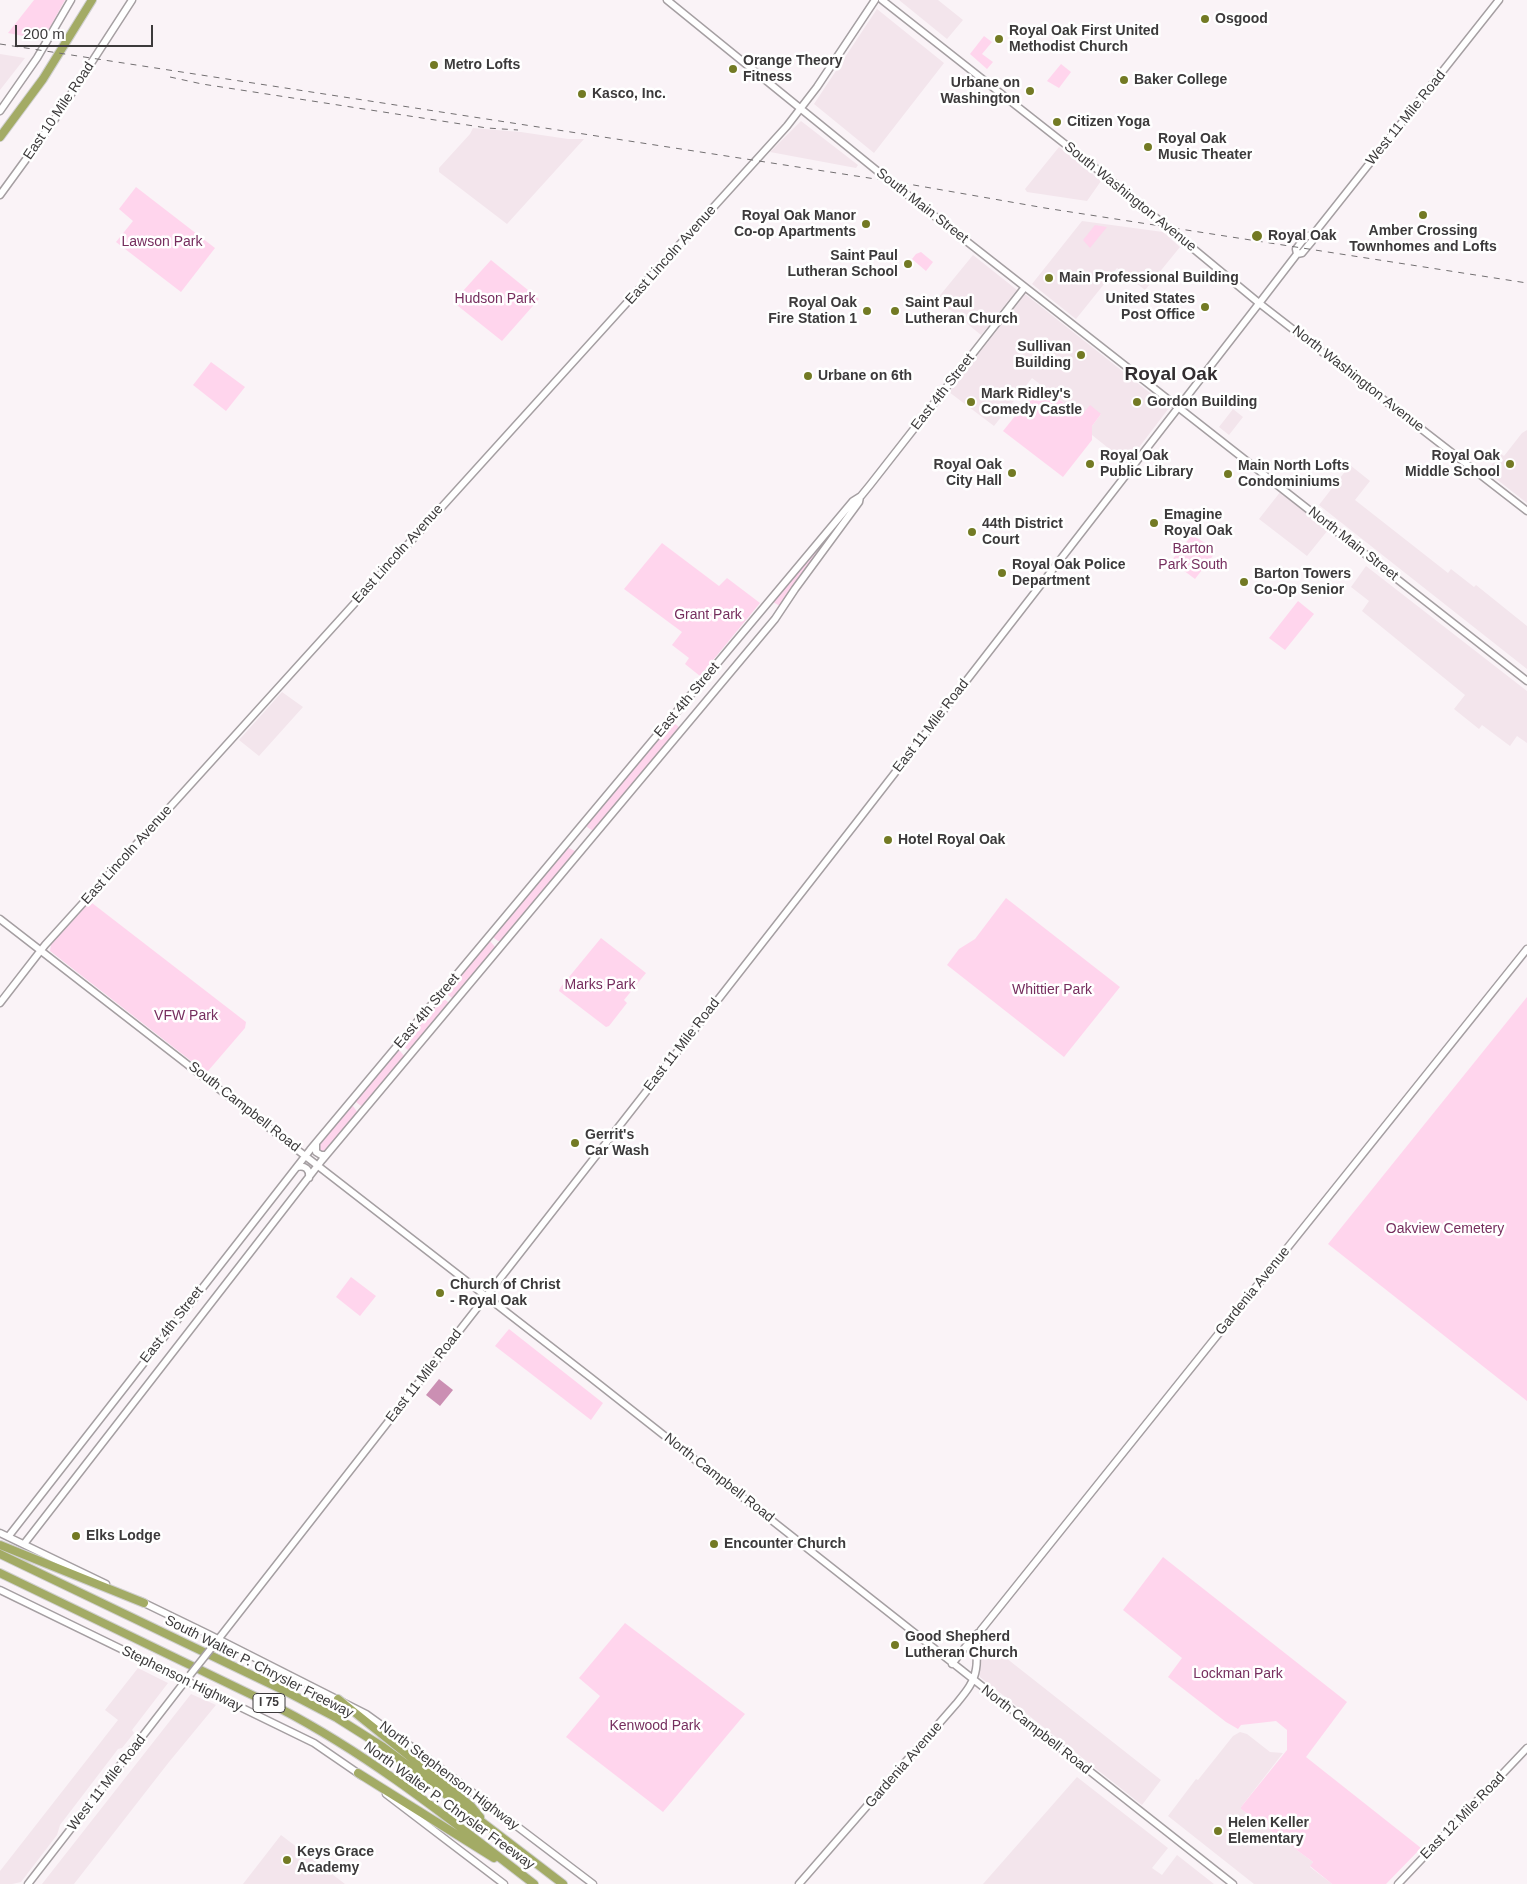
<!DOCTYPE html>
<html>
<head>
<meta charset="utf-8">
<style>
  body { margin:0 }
  #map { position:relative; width:1527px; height:1884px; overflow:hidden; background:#faf3f7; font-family:Helvetica,sans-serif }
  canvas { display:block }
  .scale { position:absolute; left:15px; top:25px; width:138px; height:22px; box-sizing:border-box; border:2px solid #3c3a3b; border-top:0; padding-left:6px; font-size:15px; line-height:18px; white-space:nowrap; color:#3c3a3b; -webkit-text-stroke:4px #fff; paint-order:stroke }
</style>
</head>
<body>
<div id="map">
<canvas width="1527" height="1884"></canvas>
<div class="scale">200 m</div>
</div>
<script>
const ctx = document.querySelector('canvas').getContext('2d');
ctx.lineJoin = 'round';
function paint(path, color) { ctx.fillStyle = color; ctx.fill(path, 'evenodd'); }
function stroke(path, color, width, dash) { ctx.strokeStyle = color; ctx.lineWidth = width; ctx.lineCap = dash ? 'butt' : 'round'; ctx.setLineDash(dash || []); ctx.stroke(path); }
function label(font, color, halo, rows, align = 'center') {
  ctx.font = font + ' Helvetica,sans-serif'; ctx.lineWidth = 5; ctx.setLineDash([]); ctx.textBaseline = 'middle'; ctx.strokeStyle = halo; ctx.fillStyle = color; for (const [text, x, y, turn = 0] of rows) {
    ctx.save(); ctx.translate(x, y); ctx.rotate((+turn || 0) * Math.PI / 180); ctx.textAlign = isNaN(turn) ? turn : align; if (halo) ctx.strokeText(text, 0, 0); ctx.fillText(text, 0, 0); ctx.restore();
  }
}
const built = new Path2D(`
  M899,0H938L963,20L947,39Z
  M877,9L944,63L874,153L814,104Z
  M0,54L25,58L0,90Z
  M801,121L858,165L856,168L770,152Z
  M473,128L521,132L568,139H584L507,224L439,172V168L470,134Z
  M1059,147L1101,181L1087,201L1027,192L1025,189Z
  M1082,221L1163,232L1180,247L1145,290L1117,268L1076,319L1032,284Z
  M973,255L1017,290L981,335L937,299Z
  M1025,294L1169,408L1127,463L1092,435V426L1101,414L1081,416L1032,378L994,426L949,392Z
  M1233,409L1243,417L1229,435L1219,427Z
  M1527,430V503L1486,471L1501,454L1504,456L1522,433Z
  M1350,465L1370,481L1355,500L1448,573L1451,569L1474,587L1476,585L1527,626V669L1319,505Z
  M1281,491L1328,530L1307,556L1259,519Z
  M1366,566L1527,691V743L1517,736L1510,746L1482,725L1479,729L1454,709L1465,695L1362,611L1369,601L1351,587Z
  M282,692L303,707L259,756L239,740Z
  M980,1642L999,1656L1001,1654L1161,1780L1142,1805L980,1677Z
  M138,1668L168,1683L132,1730L134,1733L122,1748L118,1749L60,1825L57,1835L21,1882L12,1884H0V1871L118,1720L105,1710Z
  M191,1694L216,1705L169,1762L74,1884H42Z
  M1240,1732L1247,1734L1270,1752L1283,1753L1241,1807V1809L1313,1862L1310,1867L1332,1884H1254L1168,1816L1196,1779L1198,1780L1233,1736Z
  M1077,1777L1168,1848L1152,1868L1162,1875L1177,1855L1214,1884H983Z
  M281,1835L345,1884H243Z`);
const green = new Path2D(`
  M34,0H65L43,40L8,33Z
  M984,36L992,42L982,54L993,62L987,69L970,54Z
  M1061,64L1071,72L1059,88L1047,81Z
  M136,187L215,248L181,292L116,242L133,221L119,209Z
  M1095,225L1107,227L1090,248L1083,240Z
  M921,252L933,262L926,271L912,259L916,254Z
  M491,260L539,299L502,341L453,302Z
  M211,362L245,387L226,411L193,385Z
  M1040,385L1081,416L1090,405L1101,414L1092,426V440L1063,477L1003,431Z
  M1192,535L1205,543L1215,553L1195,579L1171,561Z
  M662,543L719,586L727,578L760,603L700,676L685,664L689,658L672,645L682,632L624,589Z
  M816,549L818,550V552L780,606L773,602Z
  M1298,601L1314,614L1285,650L1269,638Z
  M670,723H674L679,727V730L593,831L587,827V824Z
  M567,847L575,851V854L501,941H498L494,938V934Z
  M1006,898L1120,987L1064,1057L947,965L959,949L975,939Z
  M92,903L246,1022L245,1028L208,1071H204L50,951L51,944L88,904Z
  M601,938L646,973L624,1000L627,1003L609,1026L606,1027L559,991L560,988Z
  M490,941L496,948L452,998L447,994V991Z
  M1527,997V1401L1328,1244Z
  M443,998L448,1002V1006L412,1049L408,1050L403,1046V1043L440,999Z
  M397,1051H400L405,1057L364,1106H361L356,1102V1099Z
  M353,1106L358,1113L326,1152H320L317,1146L350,1107Z
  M351,1277L376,1296L360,1316L336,1297Z
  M509,1329L603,1403L591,1420L495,1346Z
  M1163,1557L1347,1702L1306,1757L1421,1848L1386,1884H1332L1310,1866L1313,1862L1241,1809V1807L1287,1750V1730L1276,1721L1241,1725L1238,1729L1226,1722L1168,1677L1182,1658L1123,1610Z
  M625,1623L745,1714L663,1812L566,1737L600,1696L579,1678Z`);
const water = new Path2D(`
  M439,1379L453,1390L440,1406L426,1395Z`);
const secondary = new Path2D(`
  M667,0L886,178L1527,681
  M882,0L1103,174L1259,303L1527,511
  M0,111L37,58L71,0
  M0,195L51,125L132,0
  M1297,254L1296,249L1306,236H1312
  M0,919L590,1377L1233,1884
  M0,1003L45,945L787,126L817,87L875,0
  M316,1143V1152L321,1155H326
  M297,1167C305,1165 310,1169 309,1178
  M0,1533L106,1584
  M8,1537L310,1150L817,544L853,501L861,496L870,485L1025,287
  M24,1544L322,1160L775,619L795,589L859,502L860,497
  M0,1590L314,1743L362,1776
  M140,1601L208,1634L366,1714L427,1758L593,1884
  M213,1646L856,823L1264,297L1297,254L1302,253L1312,241V236L1499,0
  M952,1664L974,1636L978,1633
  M386,1794L504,1884
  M28,1884L186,1680
  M799,1884L956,1704C965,1693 974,1683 976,1669C979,1654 972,1643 981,1630L1527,949
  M1398,1884L1527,1748`);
const highway = new Path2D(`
  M0,137L43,79L92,0
  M0,1545L144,1603
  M0,1554L287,1692L337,1718L383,1747L410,1767L563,1884
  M0,1573L281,1709C373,1757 453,1822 534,1884
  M338,1699L471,1806L480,1817
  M358,1773L494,1858`);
const rail = new Path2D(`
  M0,44L908,184L1045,208L1527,283
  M170,77L202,84L487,128L518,130`);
const secondaryBridge = new Path2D(`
  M190,1675L213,1646`);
const markers = [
  [1205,19,5,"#737a24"],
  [999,39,5,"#737a24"],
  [434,65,5,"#737a24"],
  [733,69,5,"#737a24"],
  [1124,80,5,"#737a24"],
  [1030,91,5,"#737a24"],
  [582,94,5,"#737a24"],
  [1057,122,5,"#737a24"],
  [1148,147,5,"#737a24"],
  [1423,215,5,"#737a24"],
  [866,224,5,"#737a24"],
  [1257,236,6,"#737a24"],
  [908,264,5,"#737a24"],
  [1049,278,5,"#737a24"],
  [1205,307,5,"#737a24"],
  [867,311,5,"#737a24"],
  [895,311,5,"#737a24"],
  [1081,355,5,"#737a24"],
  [808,376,5,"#737a24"],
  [971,402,5,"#737a24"],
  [1137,402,5,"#737a24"],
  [1090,464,5,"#737a24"],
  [1510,464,5,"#737a24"],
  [1012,473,5,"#737a24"],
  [1228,474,5,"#737a24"],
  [1154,523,5,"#737a24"],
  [972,532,5,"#737a24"],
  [1002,573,5,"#737a24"],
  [1244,582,5,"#737a24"],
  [888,840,5,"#737a24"],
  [575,1143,5,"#737a24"],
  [440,1293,5,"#737a24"],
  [76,1536,5,"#737a24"],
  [714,1544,5,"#737a24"],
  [895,1645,5,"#737a24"],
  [1218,1831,5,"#737a24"],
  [287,1860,5,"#737a24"]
];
const shields = [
  [269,1703,32]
];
const shieldNames = [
  ["I 75",269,1703]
];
const poiNames = [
  ["Osgood",1215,19],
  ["Royal Oak First United",1009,31],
  ["Methodist Church",1009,47],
  ["Orange Theory",743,61],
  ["Fitness",743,77],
  ["Metro Lofts",444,65],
  ["Baker College",1134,80],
  ["Urbane on",1020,83,"right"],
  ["Washington",1020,99,"right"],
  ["Kasco, Inc.",592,94],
  ["Citizen Yoga",1067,122],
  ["Royal Oak",1158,139],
  ["Music Theater",1158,155],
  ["Royal Oak Manor",856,216,"right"],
  ["Co-op Apartments",856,232,"right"],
  ["Amber Crossing",1423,231,"center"],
  ["Townhomes and Lofts",1423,247,"center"],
  ["Royal Oak",1268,236],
  ["Saint Paul",898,256,"right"],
  ["Lutheran School",898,272,"right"],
  ["Main Professional Building",1059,278],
  ["United States",1195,299,"right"],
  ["Post Office",1195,315,"right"],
  ["Royal Oak",857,303,"right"],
  ["Fire Station 1",857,319,"right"],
  ["Saint Paul",905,303],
  ["Lutheran Church",905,319],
  ["Sullivan",1071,347,"right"],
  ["Building",1071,363,"right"],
  ["Urbane on 6th",818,376],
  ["Mark Ridley's",981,394],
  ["Comedy Castle",981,410],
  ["Gordon Building",1147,402],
  ["Royal Oak",1100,456],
  ["Public Library",1100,472],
  ["Royal Oak",1500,456,"right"],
  ["Middle School",1500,472,"right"],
  ["Royal Oak",1002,465,"right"],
  ["City Hall",1002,481,"right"],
  ["Main North Lofts",1238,466],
  ["Condominiums",1238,482],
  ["Emagine",1164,515],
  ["Royal Oak",1164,531],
  ["44th District",982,524],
  ["Court",982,540],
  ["Royal Oak Police",1012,565],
  ["Department",1012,581],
  ["Barton Towers",1254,574],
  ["Co-Op Senior",1254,590],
  ["Hotel Royal Oak",898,840],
  ["Gerrit's",585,1135],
  ["Car Wash",585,1151],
  ["Church of Christ",450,1285],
  ["- Royal Oak",450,1301],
  ["Elks Lodge",86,1536],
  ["Encounter Church",724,1544],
  ["Good Shepherd",905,1637],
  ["Lutheran Church",905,1653],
  ["Helen Keller",1228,1823],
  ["Elementary",1228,1839],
  ["Keys Grace",297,1852],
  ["Academy",297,1868]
];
const streetNames = [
  ["East 10 Mile Road",59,111,-56],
  ["West 11 Mile Road",1406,118,-51],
  ["South Washington Avenue",1130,197,39],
  ["South Main Street",922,206,38],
  ["East Lincoln Avenue",671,255,-48],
  ["North Washington Avenue",1358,379,38],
  ["East 4th Street",943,392,-52],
  ["North Main Street",1353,544,38],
  ["East Lincoln Avenue",398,554,-48],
  ["East 4th Street",687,700,-50],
  ["East 11 Mile Road",931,726,-52],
  ["East Lincoln Avenue",127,855,-48],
  ["East 4th Street",427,1011,-50],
  ["East 11 Mile Road",682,1045,-52],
  ["South Campbell Road",244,1107,38],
  ["Gardenia Avenue",1253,1291,-51],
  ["East 4th Street",172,1325,-52],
  ["East 11 Mile Road",424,1376,-52],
  ["North Campbell Road",719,1478,38],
  ["South Walter P. Chrysler Freeway",259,1667,27],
  ["Stephenson Highway",182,1679,26],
  ["North Campbell Road",1036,1730,38],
  ["Gardenia Avenue",904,1765,-49],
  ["North Stephenson Highway",449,1776,37],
  ["West 11 Mile Road",107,1783,-52],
  ["North Walter P. Chrysler Freeway",449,1806,36],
  ["East 12 Mile Road",1463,1816,-46]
];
const parkNames = [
  ["Lawson Park",162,242],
  ["Hudson Park",495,299],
  ["Barton",1193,549],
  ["Park South",1193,565],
  ["Grant Park",708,615],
  ["Marks Park",600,985],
  ["Whittier Park",1052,990],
  ["VFW Park",186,1016],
  ["Oakview Cemetery",1445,1229],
  ["Lockman Park",1238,1674],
  ["Kenwood Park",655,1726]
];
const districtNames = [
  ["Royal Oak",1171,375]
];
paint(built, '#f3e5ec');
paint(green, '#ffd5ed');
paint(water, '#cb8fb3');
stroke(secondary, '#a59fa2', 9);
stroke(highway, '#d0d0d0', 10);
stroke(secondary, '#fff', 6);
stroke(highway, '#a3ab65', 8);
stroke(rail, '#726f71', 1, [6, 6]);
stroke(secondaryBridge, '#a59fa2', 9, []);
stroke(secondaryBridge, '#fff', 6);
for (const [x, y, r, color] of markers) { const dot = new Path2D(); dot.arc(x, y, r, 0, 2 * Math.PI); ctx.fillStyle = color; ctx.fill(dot); stroke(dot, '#fff', 2); }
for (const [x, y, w] of shields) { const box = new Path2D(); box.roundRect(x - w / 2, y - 9.5, w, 19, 4); ctx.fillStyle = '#fff'; ctx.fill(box); stroke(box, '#3c3a3b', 1); }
label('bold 12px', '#3c3a3b', null, shieldNames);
label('bold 14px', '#3c3a3b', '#fff', poiNames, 'left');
label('14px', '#3c3a3b', '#fff', streetNames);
label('14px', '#762e5e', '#fff', parkNames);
label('bold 19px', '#322d30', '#fff', districtNames);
</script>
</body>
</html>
